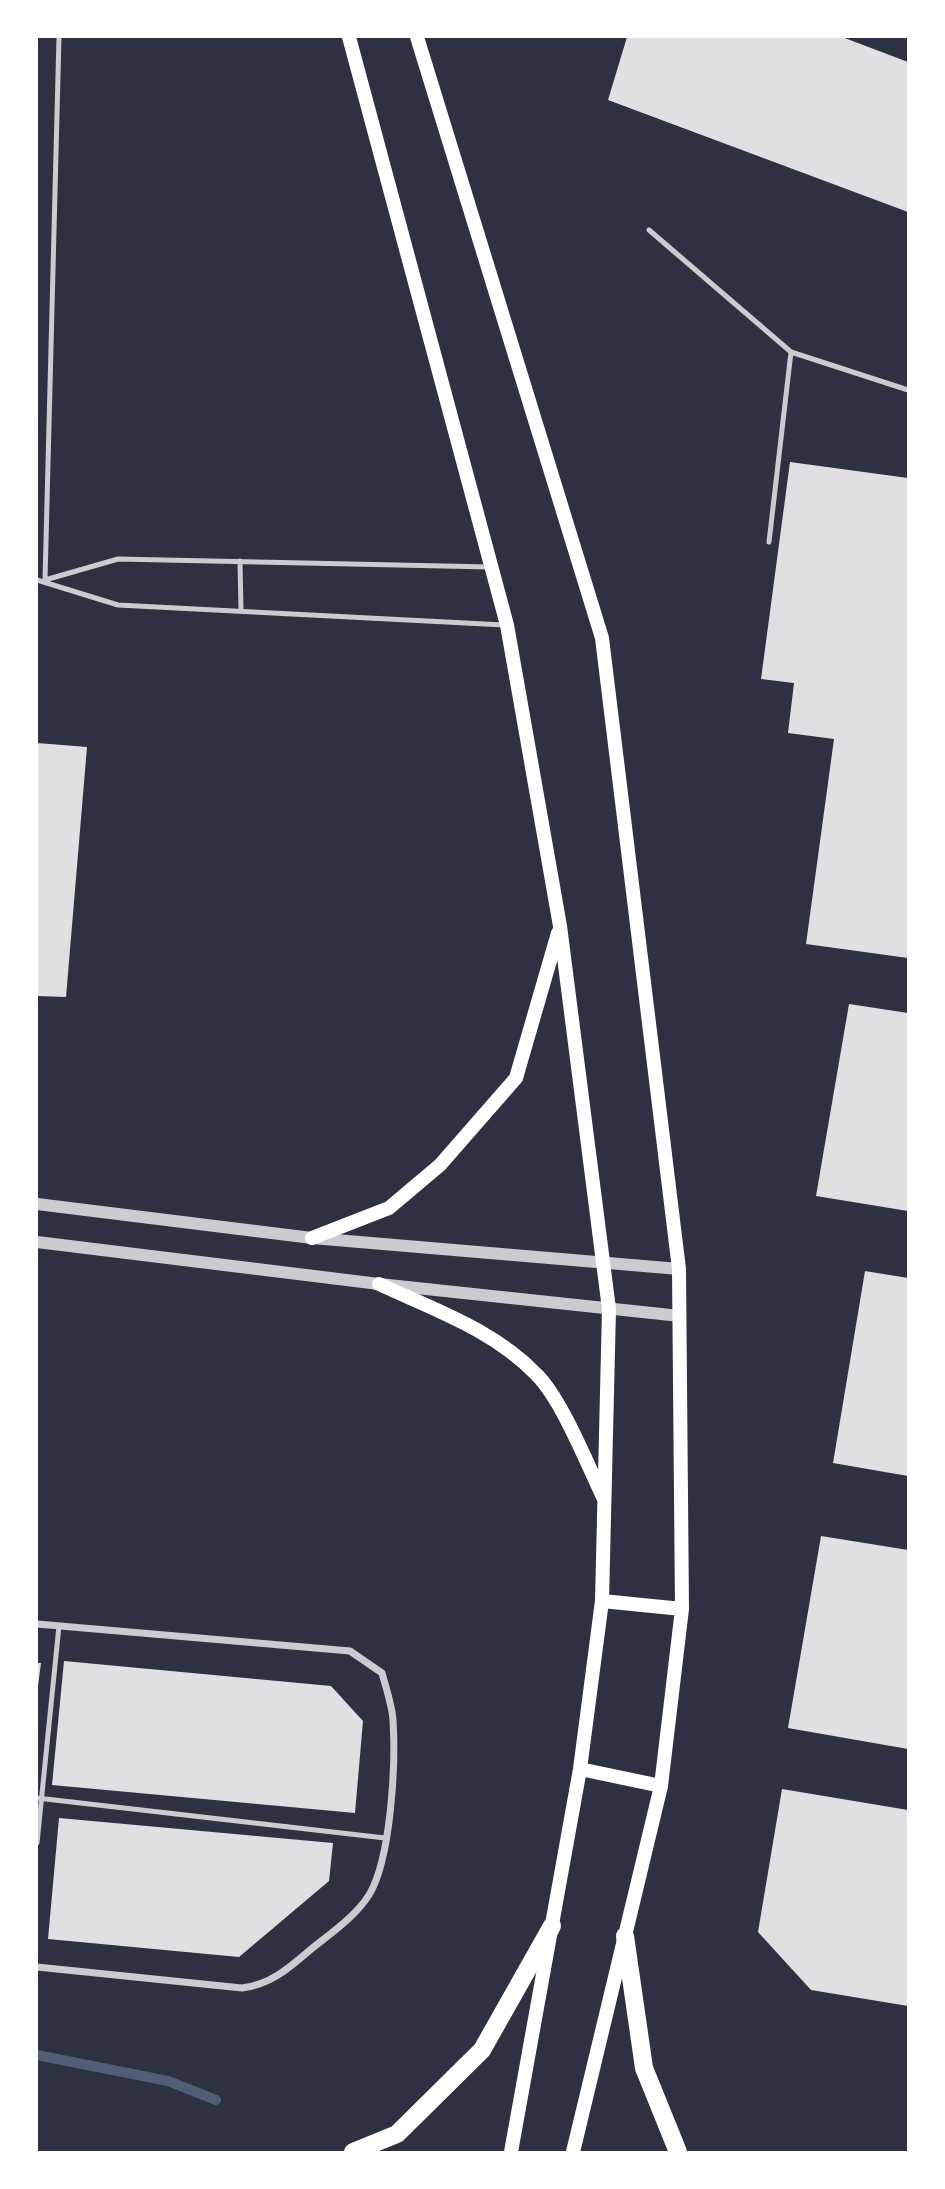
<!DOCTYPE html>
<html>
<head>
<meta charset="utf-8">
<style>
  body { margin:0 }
  #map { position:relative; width:945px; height:2189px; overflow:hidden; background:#2d3142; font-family:"Noto Sans",sans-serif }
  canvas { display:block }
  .frame { position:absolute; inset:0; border:38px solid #fff; pointer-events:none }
</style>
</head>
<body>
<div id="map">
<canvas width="945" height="2189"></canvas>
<div class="frame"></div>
</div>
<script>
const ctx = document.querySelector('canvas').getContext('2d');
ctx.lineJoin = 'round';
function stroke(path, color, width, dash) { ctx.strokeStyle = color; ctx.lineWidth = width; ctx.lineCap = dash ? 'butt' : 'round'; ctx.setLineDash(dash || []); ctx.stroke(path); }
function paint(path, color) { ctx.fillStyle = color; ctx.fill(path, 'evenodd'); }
const stream = new Path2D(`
  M37,2055L168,2081L216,2100`);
const building = new Path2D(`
  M627,37H842L908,62V212L608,100Z
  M790,462L908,478V958L806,944L834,739L788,733L794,683L761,679Z
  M37,743L87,747L66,997L37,996Z
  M849,1004L908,1013V1211L816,1196Z
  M865,1271L908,1278V1476L833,1463Z
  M821,1536L908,1550V1749L788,1728Z
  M64,1661L331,1686L363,1721L355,1813L52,1785Z
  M37,1663H41L38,1686H37Z
  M782,1789L908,1810V2006L811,1990L758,1932Z
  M59,1818L333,1843L329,1881L239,1957L48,1939Z`);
const service = new Path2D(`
  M649,230L791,352L908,390
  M769,542L791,352
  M240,561L241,611
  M37,580L118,605L504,625
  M45,580L59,37
  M45,580L118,559L490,567
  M37,1798L385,1838
  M37,1843L59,1626`);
const minor = new Path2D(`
  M37,1624L350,1651L382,1673C386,1688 392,1705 393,1720C396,1763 391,1859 369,1895C355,1917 331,1933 310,1950C289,1968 270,1985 242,1988L37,1967`);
const tertiary = new Path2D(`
  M37,1204L312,1238L679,1269
  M37,1242L379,1284L680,1316`);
const secondary = new Path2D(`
  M349,37L507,625L560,926L609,1309L602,1601L580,1769L511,2152
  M417,37L602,638L679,1269L682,1609L661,1786L573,2152
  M312,1238L389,1208L440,1165L516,1078L558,933
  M379,1284C435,1310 494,1330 537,1375C562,1400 588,1466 604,1499
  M602,1601L682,1609
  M580,1769L661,1786`);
const primary = new Path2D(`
  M625,1936L644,2068L678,2152
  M353,2152L397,2134L482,2050L552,1926`);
stroke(stream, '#4f5d75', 10);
paint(building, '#e0e0e3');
stroke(service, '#caccd0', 5);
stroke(minor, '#caccd0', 7);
stroke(tertiary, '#caccd0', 12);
stroke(secondary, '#fff', 14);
stroke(primary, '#fff', 18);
</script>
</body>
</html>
